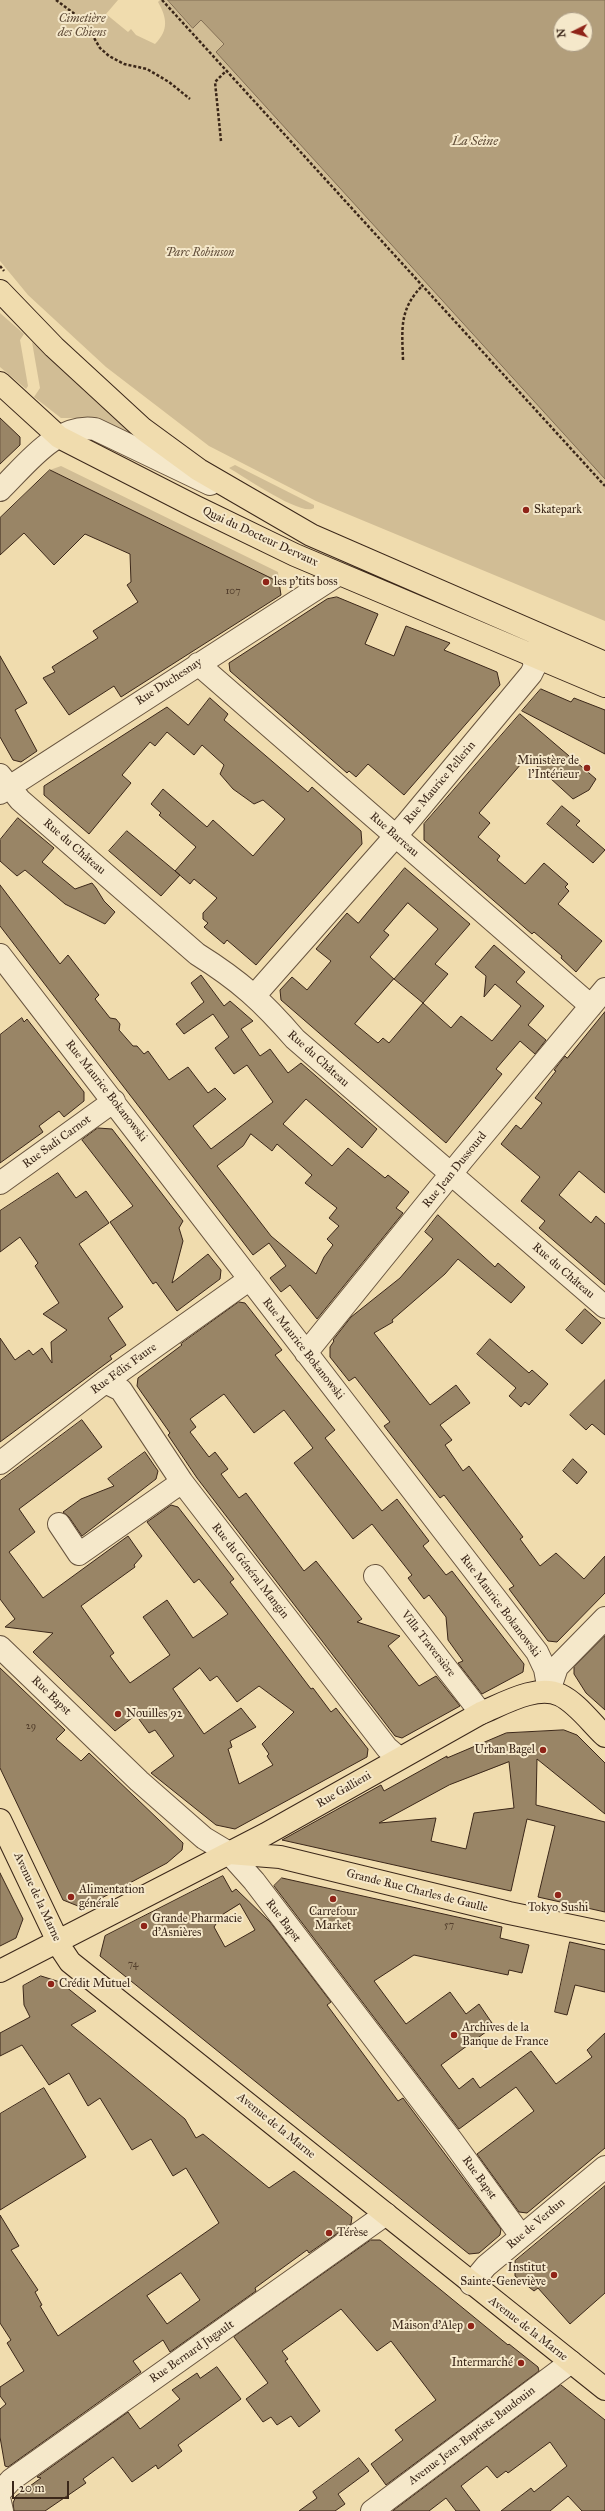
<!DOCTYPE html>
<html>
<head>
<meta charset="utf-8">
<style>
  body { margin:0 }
  #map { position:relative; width:605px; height:2511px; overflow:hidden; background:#f0dcae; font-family:"IM FELL Great Primer",serif }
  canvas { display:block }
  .north { position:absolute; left:553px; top:12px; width:40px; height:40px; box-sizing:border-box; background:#f5e8ca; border:1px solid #ab9b83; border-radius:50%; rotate:265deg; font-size:11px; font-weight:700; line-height:16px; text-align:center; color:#3b2719 }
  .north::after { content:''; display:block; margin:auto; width:14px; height:18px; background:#8f2418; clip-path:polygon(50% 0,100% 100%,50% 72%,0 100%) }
  .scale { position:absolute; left:12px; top:2481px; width:57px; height:18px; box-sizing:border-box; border:2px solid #3b2719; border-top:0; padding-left:5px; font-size:12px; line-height:14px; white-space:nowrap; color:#3b2719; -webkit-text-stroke:3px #f5e8ca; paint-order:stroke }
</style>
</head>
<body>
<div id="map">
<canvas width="605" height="2511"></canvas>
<div class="north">N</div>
<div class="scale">20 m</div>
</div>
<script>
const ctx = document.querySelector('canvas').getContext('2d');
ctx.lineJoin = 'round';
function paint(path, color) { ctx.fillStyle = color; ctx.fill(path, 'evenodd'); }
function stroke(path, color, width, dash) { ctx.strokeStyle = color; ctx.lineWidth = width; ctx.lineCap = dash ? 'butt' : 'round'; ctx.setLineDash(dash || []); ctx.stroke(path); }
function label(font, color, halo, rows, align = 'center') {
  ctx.font = font + ' "IM FELL Great Primer",serif'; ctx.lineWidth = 4; ctx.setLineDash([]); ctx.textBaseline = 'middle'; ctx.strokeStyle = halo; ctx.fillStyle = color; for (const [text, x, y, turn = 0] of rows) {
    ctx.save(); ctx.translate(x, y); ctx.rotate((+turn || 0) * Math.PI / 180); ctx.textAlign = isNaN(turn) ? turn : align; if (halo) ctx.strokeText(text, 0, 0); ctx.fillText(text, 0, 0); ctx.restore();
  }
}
const green = new Path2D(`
  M0,0H118L106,14L128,32L131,29L136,35L155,44C169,30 167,18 158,2L160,0H168L193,27L201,20L224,44L216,52L605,479V621L316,501L209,446L106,367L28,295L0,261Z
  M0,313L24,334L20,340L28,386L26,389L0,367Z
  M32,342L94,400L142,440L91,418H61L34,397L40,388Z
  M235,465L314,505V508C302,517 243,476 229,468Z
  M61,466L278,572L279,582L50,470Z`);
const water = new Path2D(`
  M168,0H605V479L216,52L224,44L201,20L193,28ZM561,20H585V44H561Z`);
const building = new Path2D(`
  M0,418L20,437V445L0,464Z
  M50,470L279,582L281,595L121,697L114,686L69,715L43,678L55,672L52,667L98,638L93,631L138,602L127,585L131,582L130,554L85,534L54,565L24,533L0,555V518Z
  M337,597L378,614L365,644L394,656L406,626L450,643L444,650L497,672L500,685L404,795L368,764L356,777L349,771L347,773L230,671L229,663L327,599Z
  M0,656L27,703L15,710L37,751L21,762L13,760L0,737Z
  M541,689L571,702L574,698L605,710V754L522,711Z
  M210,698L228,714L224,720L308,792L312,787L361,831L362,844L256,965L227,940L224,944L204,927L208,923L203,919V913L217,898L194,879L190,884L175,871L196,847L159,815L161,813L151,804L163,789L207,827L213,820L253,856L285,819L263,800L254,804L233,789L220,774L224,765L202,745L194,755L167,732L155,746L150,742L122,775L131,783L89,834L44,795V786L167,707L188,725Z
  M520,714L596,779L589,790L573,799L527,757L479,813L490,823L478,837L500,856L497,860L525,884L544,863L568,884L565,887L569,891L558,904L602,941L576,972L561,958L562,956L534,932L532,934L424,840V824Z
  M562,806L580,821L576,825L605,850L593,863L547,824Z
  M18,818L54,848L42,862L75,889L92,883L96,888L104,901L115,912L105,924L65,904L25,870L17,876L0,861V840Z
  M127,831L180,875L161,896L109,851Z
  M405,868L470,924L435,964L448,974L423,1003L451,1028L461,1016L492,1041L521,1006L495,984L484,997L486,976L475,967L494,945L525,972L516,982L544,1006L528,1025L546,1040L535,1054L520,1041L496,1069L502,1074L446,1143L281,1000L280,990L292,977L307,990L331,961L316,949L347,913L358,923ZM408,903L438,929L394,979L370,957L389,935L384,931ZM394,979L423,1003L389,1043L383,1038L378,1043L355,1024Z
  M0,885L60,964L68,955L99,995L95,999L110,1018L116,1019L120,1024L119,1030L133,1046H137L144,1054L148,1051L169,1080L188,1067L208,1093L215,1088L226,1099L193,1126L211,1149L273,1102L247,1065L234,1074L215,1048L229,1037L213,1014L184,1034L176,1024L204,1002L191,983L201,975L224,1006L230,1001L253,1021L241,1029L260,1056L270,1049L288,1073L301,1063L377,1129L362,1148L306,1099L283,1124L332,1166L348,1148L385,1178L388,1175L409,1192L396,1208L403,1213L317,1319L290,1285L281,1292L270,1278L286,1266L269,1243L253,1255L0,926ZM251,1134L272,1151L277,1144L312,1175L305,1183L337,1208L329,1218L339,1226L327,1239L333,1245L324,1257L316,1274L271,1236L217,1166L243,1146Z
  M605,1012V1193L579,1171L559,1195L591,1223L596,1216L605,1224V1285L539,1228L545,1221L521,1201L540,1177L501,1144L516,1125L521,1129L542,1103L535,1098L556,1071L554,1070L565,1056L567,1058Z
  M22,1018L24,1022L27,1019L84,1092V1101L64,1117L59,1111L39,1126L43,1132L0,1163V1035Z
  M98,1128L112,1129L183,1221L179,1228L183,1241L172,1283L208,1254L221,1270L220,1279L177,1311L156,1282L153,1284L110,1222L133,1206L82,1140Z
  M58,1173L76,1198L86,1191L109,1223L79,1244L123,1307L108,1318L126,1345L110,1356L112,1359L0,1442V1338L15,1360L29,1350L33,1355L42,1348L52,1363L51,1342L67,1330L43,1314L59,1303L35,1266L38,1263L20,1237L0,1252V1211Z
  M438,1215L495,1267L498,1263L525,1287L511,1303L458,1259L445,1274L392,1320L393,1322L374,1333L430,1405L456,1385L470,1403L440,1425L452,1440L445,1445L463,1471L469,1466L523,1537L520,1539L540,1566L556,1553L584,1579L605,1556V1593L557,1642L548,1641L509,1589L514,1586L444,1495L440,1498L384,1426L390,1422L355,1377L349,1381L330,1357V1347L334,1341L333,1340L351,1317L400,1278L433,1239L425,1232Z
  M239,1302L245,1303L282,1350L275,1355L335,1430L325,1438L382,1511L397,1499L429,1541L423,1546L446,1575L452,1571L524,1664L523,1672L482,1694L458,1663L463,1661L448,1640L446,1617L429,1595L424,1599L408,1578L412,1575L372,1524L353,1539L294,1463L313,1448L284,1410L254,1433L224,1394L190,1419L196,1427L190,1432L209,1457L215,1452L228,1469L221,1474L239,1498L246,1493L304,1571L316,1561L362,1619L357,1622L400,1636L388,1646L419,1686L436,1676L460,1706L402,1738L395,1736L197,1478L168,1435L170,1433L137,1386L138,1378L182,1345L181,1344Z
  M585,1309L601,1323L582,1344L566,1330Z
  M490,1339L529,1373L532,1370L548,1384L529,1405L525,1402L521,1407L509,1396L516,1388L477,1354Z
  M605,1380V1435L592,1424L586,1430L570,1415Z
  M82,1420L102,1447L19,1509L35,1532L9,1552L43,1598L128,1536L142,1556L134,1565L135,1567L81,1606L114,1653L110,1656L130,1683L170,1655L143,1617L167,1600L193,1638L228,1614L199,1579L194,1583L147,1522L171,1505L178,1507L234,1579L230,1582L311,1689L313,1688L331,1712L336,1708L368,1749L367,1757L235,1829L216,1825L151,1773L174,1756L155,1730L149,1733L136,1715L115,1731L33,1652L53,1633L5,1627L15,1619L0,1599V1481ZM200,1668L210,1681L217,1676L237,1702L259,1686L294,1712L262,1744L269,1754L267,1756L273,1765L239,1784L228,1749L232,1747L230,1741L256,1727L241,1708L204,1734L173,1689Z
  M145,1452L158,1471L156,1479L82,1536L69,1517L63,1512L81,1499L114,1486L108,1479Z
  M573,1459L587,1472L577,1484L563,1471Z
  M605,1636V1710L586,1693L574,1674V1667Z
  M0,1668L65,1730L56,1739L81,1761L89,1753L183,1843L182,1850L167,1863L83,1908L63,1900L0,1768Z
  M564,1730L577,1735L605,1763V1814L537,1759L536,1805L605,1822V1912L538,1897L555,1826L527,1819L511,1891L282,1840L381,1785L384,1791L447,1756V1758L506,1733ZM509,1762L514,1808L474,1813L466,1849L431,1841L436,1818L379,1823L449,1785Z
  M0,1873L23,1919L16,1938L0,1946Z
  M223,1876L232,1892L236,1889L270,1922L331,2002L327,2005L398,2101L403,2098L501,2229L500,2235L479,2253L469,2254L100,1956L105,1936ZM240,1904L255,1930L225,1947L214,1927L222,1915Z
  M282,1878L502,1927L500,1938L529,1945L522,1973L509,1970L508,1975L414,1955L374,1981L406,2024L450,1992L466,2014L479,2004L494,2026L441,2065L459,2089L473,2078L480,2088L531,2051L556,2084L592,2057L587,2050L605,2033V2148L527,2213L519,2212L477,2154L534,2111L516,2087L459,2129L274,1886Z
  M570,1942L605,1950V1992L575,1985L567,2015L555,2012Z
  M41,1976L60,1982L96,2011L71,2025L185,2119L196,2138L203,2134L269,2188L294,2171L352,2217L351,2224L309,2253L307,2250L255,2288L256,2291L170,2352L163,2340L133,2361L141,2372L8,2467L5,2466L0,2437V2409L6,2404L0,2396V2387L24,2371L7,2343L11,2340L0,2323V2215L19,2246L11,2250L38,2290L35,2292L42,2305L40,2306L58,2336L219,2223L186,2168L173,2176L151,2139L132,2150L100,2098L88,2106L69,2073L49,2085L22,2045L0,2056V2033L30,2017L24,2005L23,1986ZM181,2273L200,2300L167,2324L147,2296Z
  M44,2088L86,2157L0,2210V2114Z
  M605,2186V2293L570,2324L538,2288L534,2291L515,2276V2261Z
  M371,2240H380L508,2345L509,2344L538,2367L539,2371L386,2485L371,2464L403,2440L395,2430L436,2400L391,2341L377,2351L341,2309L282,2351L288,2359L285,2361L320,2411L299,2427L291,2416L277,2425L271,2417L263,2422L246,2399L268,2383L234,2337Z
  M217,2367L241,2399L178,2445L182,2451L158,2469L156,2465L132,2482L113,2457L83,2479L86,2483L45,2511H14L13,2503L16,2496L41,2478L37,2477L128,2412L140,2429L180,2399L172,2390L197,2373L200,2378Z
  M561,2385L605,2420V2511H582L568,2496L550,2511H501L531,2488L534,2492L567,2466L550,2442L508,2473L506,2471L497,2478L487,2466L461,2486L480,2511H456L446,2498L429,2511H393Z
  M359,2458L369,2471L338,2494L345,2504L335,2511H299L317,2498L313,2492Z`);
const path = new Path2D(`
  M56,0L84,21L100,48L109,56L124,64L147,69L169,82L190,99
  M162,0L605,486
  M221,141L215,82L226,71
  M0,266L4,271
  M403,360C402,328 399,309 423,285`);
const minor = new Path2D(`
  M0,490C26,465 56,423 95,429L210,484
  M198,664L591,1006
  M0,775L20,800L197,954C240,981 262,1001 295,1039L605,1307
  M0,793L339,574
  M0,955L537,1652L545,1669L549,1691
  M255,995L407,823L531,674L535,666L532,655
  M0,1183L114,1101
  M306,1353L463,1159L605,989
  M105,1382L121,1390L182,1482L387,1748L399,1758
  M0,1463L105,1382L250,1279
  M59,1524L79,1554L182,1482
  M375,1576L481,1713
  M0,1647L139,1781L204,1838L229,1853L254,1881L453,2142L521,2236
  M549,1691L557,1667L605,1618
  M471,2284L486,2266L605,2167
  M0,2492L11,2480L386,2214
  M0,2502L2,2511
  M372,2511L571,2362`);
const major = new Path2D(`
  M0,291L54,347L143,429L199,470L311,535L605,663
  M0,383L59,437L196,507L295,555L605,686
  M0,1820L62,1950L70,1962L605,2389
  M229,1853L280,1857L509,1913L605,1933
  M0,1971L266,1834L481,1713C503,1704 537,1684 560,1695C577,1703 591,1723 605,1736`);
const markers = [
  [526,510,4,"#8f2418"],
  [266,582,4,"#8f2418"],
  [587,768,4,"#8f2418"],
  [118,1714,4,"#8f2418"],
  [543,1750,4,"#8f2418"],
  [558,1895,4,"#8f2418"],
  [71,1897,4,"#8f2418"],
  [333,1899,4,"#8f2418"],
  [144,1926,4,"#8f2418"],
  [51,1984,4,"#8f2418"],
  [454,2035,4,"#8f2418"],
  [329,2233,4,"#8f2418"],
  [554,2275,4,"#8f2418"],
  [471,2326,4,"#8f2418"],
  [521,2363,4,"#8f2418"]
];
const numberNames = [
  ["107",233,592],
  ["29",31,1727],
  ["57",449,1926],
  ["74",133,1965]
];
const parkNames = [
  ["Cimetière",82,19],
  ["des Chiens",82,33],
  ["Parc Robinson",200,253]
];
const poiNames = [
  ["Skatepark",534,510],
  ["les p'tits boss",274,582],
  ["Ministère de",579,761,"right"],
  ["l'Intérieur",579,775,"right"],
  ["Nouilles 92",126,1714],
  ["Urban Bagel",535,1750,"right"],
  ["Alimentation",79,1890],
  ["générale",79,1904],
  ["Tokyo Sushi",558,1908,"center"],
  ["Carrefour",333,1912,"center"],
  ["Market",333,1926,"center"],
  ["Grande Pharmacie",152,1919],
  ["d'Asnières",152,1933],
  ["Crédit Mutuel",59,1984],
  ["Archives de la",462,2028],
  ["Banque de France",462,2042],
  ["Térèse",337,2233],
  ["Institut",546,2268,"right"],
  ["Sainte-Geneviève",546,2282,"right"],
  ["Maison d'Alep",463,2326,"right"],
  ["Intermarché",513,2363,"right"]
];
const streetNames = [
  ["Quai du Docteur Dervaux",260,537,25],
  ["Rue Duchesnay",169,682,-33],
  ["Rue Maurice Pellerin",440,783,-50],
  ["Rue Barreau",394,835,41],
  ["Rue du Château",74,847,41],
  ["Rue du Château",318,1059,42],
  ["Rue Maurice Bokanowski",106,1091,52],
  ["Rue Sadi Carnot",57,1142,-36],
  ["Rue Jean Dussourd",455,1170,-51],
  ["Rue du Château",563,1271,41],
  ["Rue Maurice Bokanowski",303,1349,52],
  ["Rue Félix Faure",124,1369,-36],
  ["Rue du Général Mangin",250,1571,52],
  ["Rue Maurice Bokanowski",500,1606,53],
  ["Villa Traversière",428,1644,52],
  ["Rue Bapst",51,1696,44],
  ["Rue Gallieni",344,1790,-30],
  ["Grande Rue Charles de Gaulle",417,1891,14],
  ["Avenue de la Marne",37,1897,65],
  ["Rue Bapst",283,1921,53],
  ["Avenue de la Marne",276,2126,39],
  ["Rue Bapst",479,2178,54],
  ["Rue de Verdun",536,2224,-40],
  ["Avenue de la Marne",528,2329,38],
  ["Rue Bernard Jugault",192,2352,-35],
  ["Avenue Jean-Baptiste Baudouin",472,2436,-37]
];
const waterNames = [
  ["La Seine",475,142]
];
paint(green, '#d1bd95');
paint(water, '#b29e7b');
stroke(water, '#826e54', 1);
paint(building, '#998566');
stroke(building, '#3b2719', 1);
stroke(minor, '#68543e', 24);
stroke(major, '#3b2719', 24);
stroke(path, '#3b2719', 2.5, [3, 2]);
stroke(minor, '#f5e8ca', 22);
stroke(major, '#f0dcae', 22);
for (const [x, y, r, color] of markers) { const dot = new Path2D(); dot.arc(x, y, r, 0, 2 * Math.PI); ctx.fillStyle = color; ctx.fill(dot); stroke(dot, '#f5e8ca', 1.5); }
label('10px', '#523e2c', null, numberNames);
label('italic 12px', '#604c38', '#f5e8ca', parkNames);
label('12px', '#3b2719', '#f5e8ca', poiNames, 'left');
label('12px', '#3b2719', '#f5e8ca', streetNames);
label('italic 13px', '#5f4b36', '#f5e8ca', waterNames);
</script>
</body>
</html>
